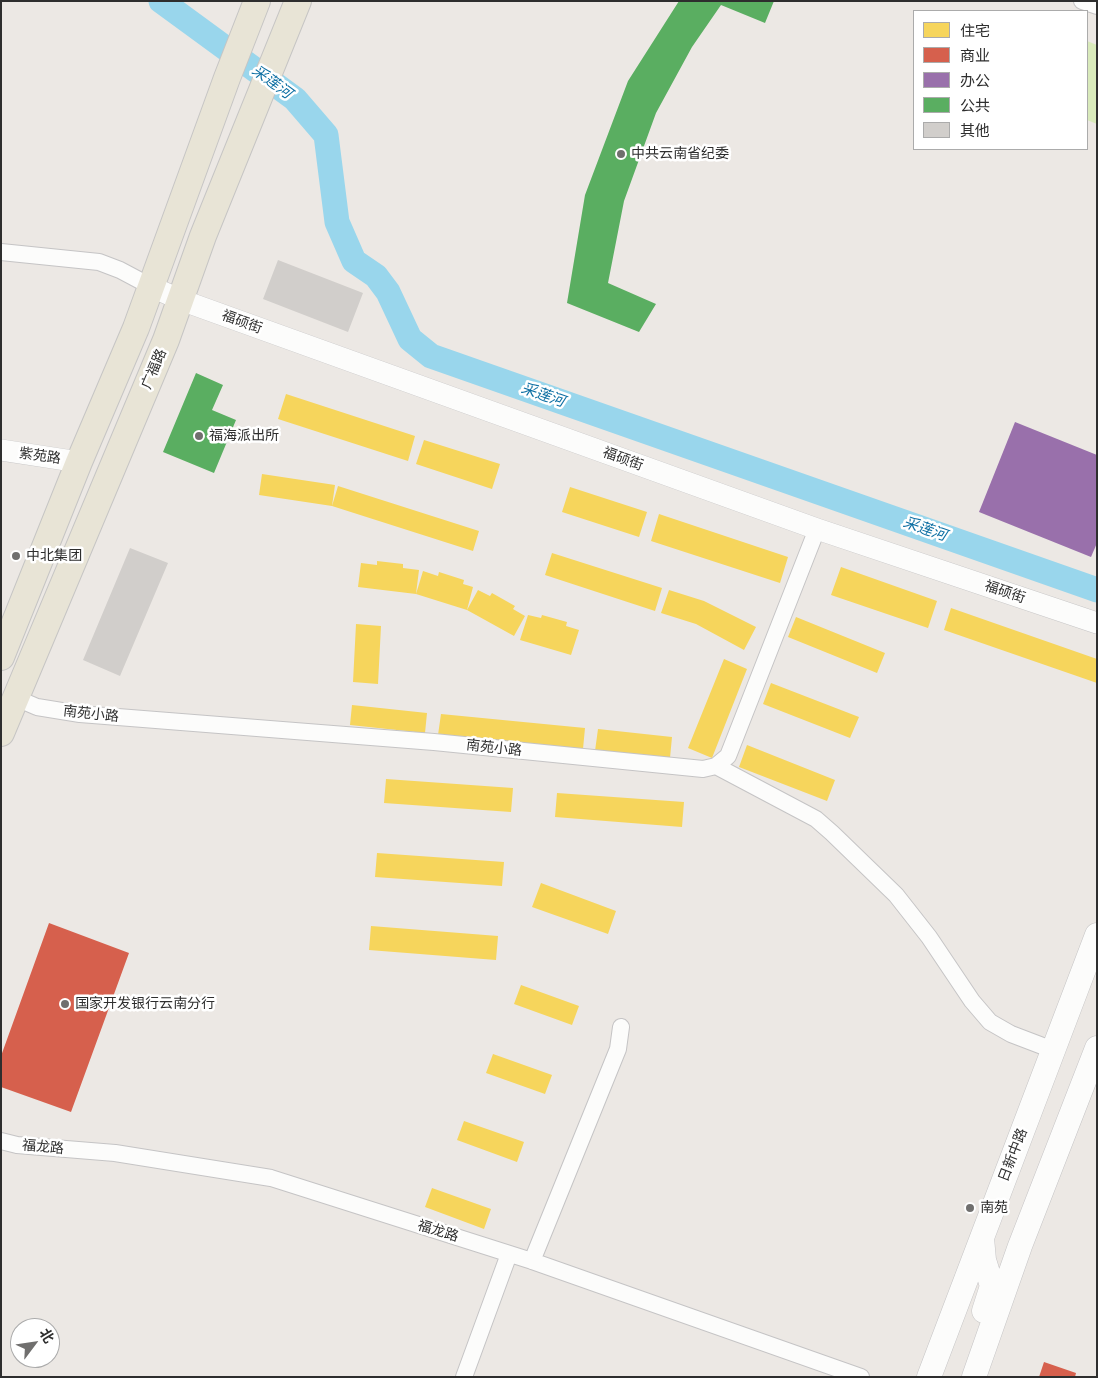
<!DOCTYPE html>
<html>
<head>
<meta charset="utf-8">
<style>
  body { margin:0 }
  #map { position:relative; width:1098px; height:1378px; overflow:hidden; background:#ece8e4; font-family:"Public Sans","Noto Sans SC",sans-serif }
  canvas { display:block }
  .frame { position:absolute; inset:0; border:2px solid #2e2e2e; pointer-events:none }
  .legend { position:absolute; left:913px; top:10px; width:175px; height:140px; box-sizing:border-box; background:#fff; border:1px solid #ababab; margin:0; padding:6px 9px; list-style:none; font-size:15px; color:#2e2e2e }
  .legend li { display:flex; align-items:center; gap:10px; height:25px }
  .legend b { width:25px; border:1px solid #ababab }
  .north { position:absolute; left:10px; top:1318px; width:50px; height:50px; box-sizing:border-box; background:#fff; border:1px solid #ababab; border-radius:50%; rotate:59deg; font-size:14px; font-weight:700; line-height:20px; text-align:center; color:#2e2e2e }
  .north::after { content:''; display:block; margin:auto; width:18px; height:22px; background:#706f6e; clip-path:polygon(50% 0,100% 100%,50% 72%,0 100%) }
</style>
</head>
<body>
<div id="map">
<canvas width="1098" height="1378"></canvas>
<div class="frame"></div>
<ul class="legend">
<li><b style="height:14px;background:#f6d55c"></b>住宅</li>
<li><b style="height:14px;background:#d6604d"></b>商业</li>
<li><b style="height:14px;background:#9970ab"></b>办公</li>
<li><b style="height:14px;background:#5aae61"></b>公共</li>
<li><b style="height:14px;background:#d1cecb"></b>其他</li>
</ul>
<div class="north">北</div>
</div>
<script>
const ctx = document.querySelector('canvas').getContext('2d');
ctx.lineJoin = 'round';
function paint(path, color) { ctx.fillStyle = color; ctx.fill(path, 'evenodd'); }
function stroke(path, color, width, dash) { ctx.strokeStyle = color; ctx.lineWidth = width; ctx.lineCap = dash ? 'butt' : 'round'; ctx.setLineDash(dash || []); ctx.stroke(path); }
function label(font, color, halo, rows, align = 'center') {
  ctx.font = font + ' "Public Sans","Noto Sans SC",sans-serif'; ctx.lineWidth = 5; ctx.setLineDash([]); ctx.textBaseline = 'middle'; ctx.strokeStyle = halo; ctx.fillStyle = color; for (const [text, x, y, turn = 0] of rows) {
    ctx.save(); ctx.translate(x, y); ctx.rotate((+turn || 0) * Math.PI / 180); ctx.textAlign = isNaN(turn) ? turn : align; if (halo) ctx.strokeText(text, 0, 0); ctx.fillText(text, 0, 0); ctx.restore();
  }
}
const pitch = new Path2D(`
  M1087,41L1097,45V124L1087,120Z`);
const homes = new Path2D(`
  M286,394L415,436L408,461L278,419Z
  M424,440L500,464L492,489L416,464Z
  M262,474L335,485L332,506L338,486L479,531L473,551L332,506L259,495Z
  M570,487L647,512L639,537L562,512Z
  M659,514L788,557L780,583L651,541Z
  M552,553L662,588L655,611L545,575Z
  M377,561L403,564V568L419,570L416,594L358,587L361,563L377,565Z
  M841,567L937,601L928,628L831,595Z
  M423,571L438,576L439,572L464,580L463,584L473,587L467,610L416,594Z
  M478,590L490,596L492,593L515,606L513,609L525,616L514,636L467,610Z
  M669,590L704,601L756,627L744,650L696,624L661,613Z
  M951,608L1097,659V683L944,630Z
  M528,615L541,618L542,615L567,622L566,626L579,630L571,655L520,640Z
  M796,617L885,653L877,673L788,637Z
  M356,624L381,626L378,684L353,682Z
  M724,659L747,669L712,758L688,748Z
  M771,683L859,717L850,738L763,704Z
  M352,705L427,713L425,733L350,725Z
  M441,714L585,728L583,749L438,735Z
  M598,729L672,737L670,758L595,751Z
  M747,745L835,780L827,801L739,767Z
  M386,779L513,788L511,812L384,803Z
  M557,793L684,802L682,827L555,817Z
  M377,853L504,862L502,886L375,877Z
  M541,883L616,911L608,934L532,907Z
  M371,926L498,936L496,960L369,950Z
  M521,985L579,1006L572,1025L514,1004Z
  M493,1054L552,1075L545,1094L486,1073Z
  M464,1121L524,1142L517,1162L457,1140Z
  M432,1188L491,1209L484,1229L425,1207Z`);
const shops = new Path2D(`
  M49,923L129,953L71,1112L1,1087V1056Z
  M1044,1362L1076,1373L1075,1377H1039Z`);
const offices = new Path2D(`
  M1015,422L1097,455V543L1091,557L979,512Z`);
const public = new Path2D(`
  M679,1H774L765,23L721,5L692,47L656,113L624,201L608,283L656,304L639,332L567,303L585,195L628,81Z
  M196,373L223,385L212,410L236,420L214,473L163,452Z`);
const river = new Path2D(`
  M161,1L295,99L326,135L337,222L354,261L376,276L388,292L410,339L431,356L1097,590`);
const building = new Path2D(`
  M278,260L363,293L348,332L263,299Z
  M130,548L168,563L120,676L83,660Z`);
const minor = new Path2D(`
  M1082,1L1097,6
  M1,252L99,262L120,270L152,287
  M16,698L37,707L80,714L434,742L703,769L716,766L728,756L817,529
  M716,766L816,819L832,833L896,895L929,937L972,1001L990,1022L1011,1034L1053,1050
  M1,1141L17,1145L115,1153L271,1178L532,1261L861,1377
  M532,1261L618,1049L621,1027
  M464,1377L509,1254`);
const tertiary = new Path2D(`
  M152,287L181,300L817,529L1097,623
  M1,450L79,462`);
const secondary = new Path2D(`
  M982,1238L984,1260L992,1286L984,1311
  M929,1377L1097,935
  M974,1377L1020,1246L1097,1048`);
const primary = new Path2D(`
  M1,657L79,462L136,328L227,78L257,1
  M1,733L166,340L203,236L298,1`);
const markers = [
  [621,154,5,"#706f6e"],
  [199,436,5,"#706f6e"],
  [16,556,5,"#706f6e"],
  [65,1004,5,"#706f6e"],
  [970,1208,5,"#706f6e"]
];
const poiNames = [
  ["中共云南省纪委",631,154],
  ["福海派出所",209,436],
  ["中北集团",26,556],
  ["国家开发银行云南分行",75,1004],
  ["南苑",980,1208]
];
const streetNames = [
  ["福硕街",242,322,20],
  ["广福路",154,369,-67],
  ["紫苑路",40,456,8],
  ["福硕街",623,459,20],
  ["福硕街",1005,592,19],
  ["南苑小路",91,714,6],
  ["南苑小路",494,748,6],
  ["福龙路",43,1147,5],
  ["日新中路",1013,1155,-69],
  ["福龙路",438,1231,17]
];
const waterNames = [
  ["采莲河",272,82,36],
  ["采莲河",543,395,19],
  ["采莲河",925,529,19]
];
paint(pitch, '#d9eabb');
paint(homes, '#f6d55c');
paint(shops, '#d6604d');
paint(offices, '#9970ab');
paint(public, '#5aae61');
stroke(river, '#99d6ec', 25);
paint(building, '#d1cecb');
stroke(minor, '#c5c4c5', 18);
stroke(tertiary, '#c5c4c5', 22);
stroke(secondary, '#c5c4c5', 25);
stroke(primary, '#c6c5c4', 28);
stroke(minor, '#fcfcfb', 16);
stroke(tertiary, '#fcfcfb', 21);
stroke(secondary, '#fcfcfb', 24);
stroke(primary, '#e8e4d6', 26);
for (const [x, y, r, color] of markers) { const dot = new Path2D(); dot.arc(x, y, r, 0, 2 * Math.PI); ctx.fillStyle = color; ctx.fill(dot); stroke(dot, '#fff', 2); }
label('14px', '#2e2e2e', '#fff', poiNames, 'left');
label('14px', '#2e2e2e', '#fff', streetNames);
label('italic 15px', '#0d6fa3', '#fff', waterNames);
</script>
</body>
</html>
